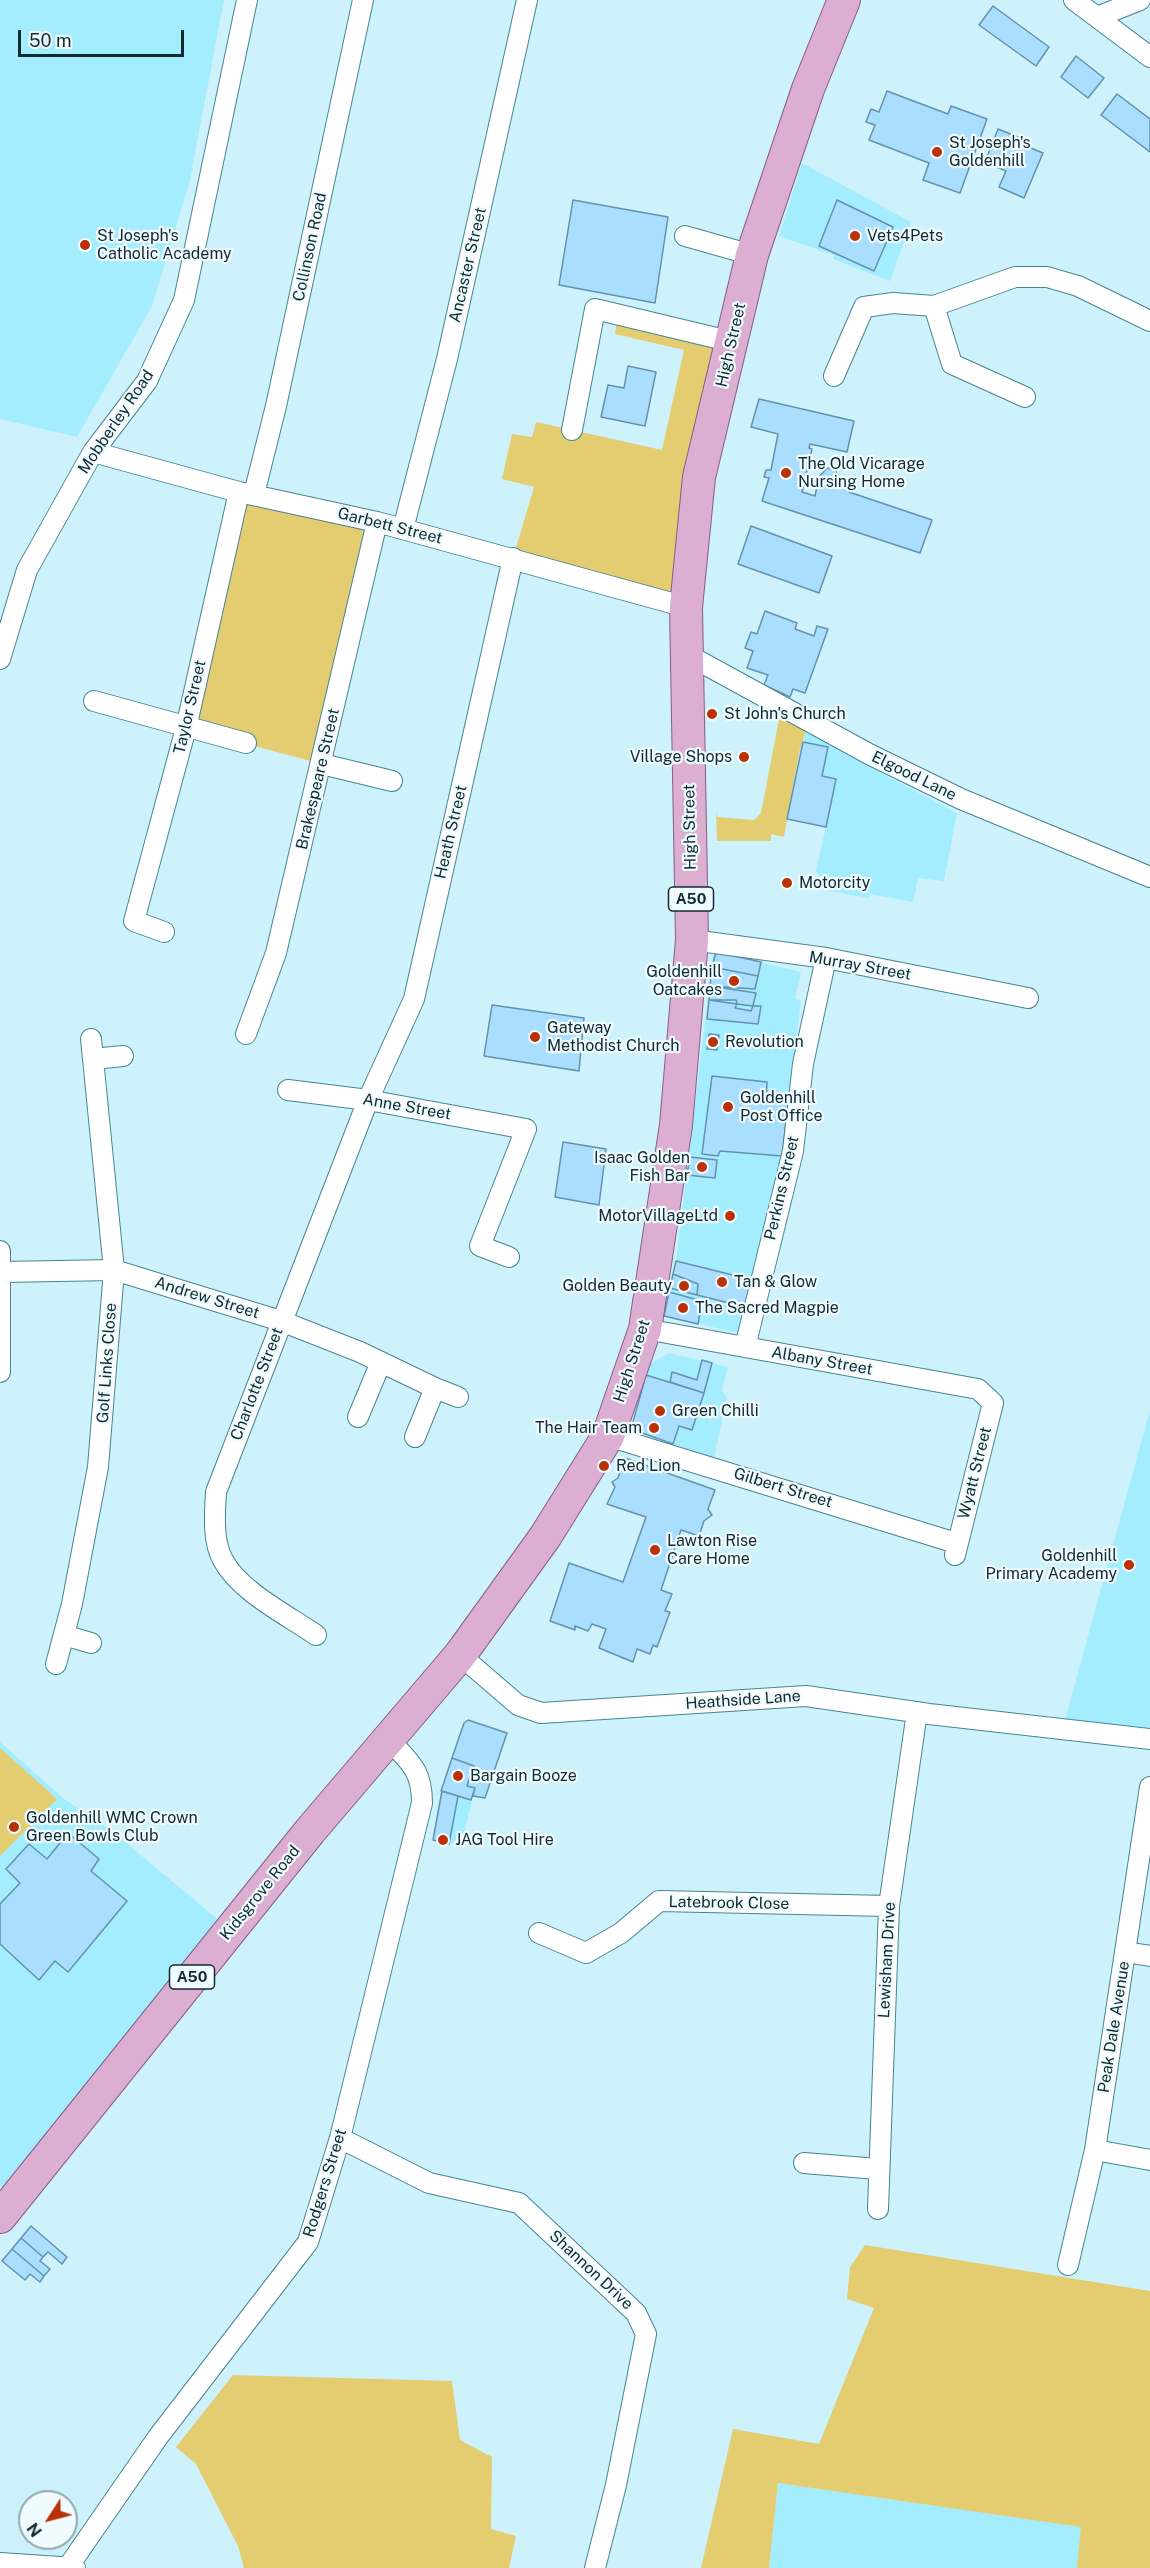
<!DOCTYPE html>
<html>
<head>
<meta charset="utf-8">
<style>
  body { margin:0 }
  #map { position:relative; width:1150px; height:2568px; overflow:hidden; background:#cef2fc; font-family:"Public Sans",sans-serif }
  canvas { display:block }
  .north { position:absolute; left:18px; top:2490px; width:60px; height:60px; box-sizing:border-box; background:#effbfe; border:2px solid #96a7ac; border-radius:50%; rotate:234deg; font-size:16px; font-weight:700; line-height:24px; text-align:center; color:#102a30 }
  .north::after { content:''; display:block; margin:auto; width:21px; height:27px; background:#ba3106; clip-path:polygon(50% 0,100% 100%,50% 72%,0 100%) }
  .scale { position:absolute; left:18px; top:30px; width:166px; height:27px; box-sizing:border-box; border:3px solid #102a30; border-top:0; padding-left:8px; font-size:18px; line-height:21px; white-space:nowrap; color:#102a30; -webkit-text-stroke:4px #effbfe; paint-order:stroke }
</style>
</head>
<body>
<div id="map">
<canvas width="1150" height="2568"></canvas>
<div class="north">N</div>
<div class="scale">50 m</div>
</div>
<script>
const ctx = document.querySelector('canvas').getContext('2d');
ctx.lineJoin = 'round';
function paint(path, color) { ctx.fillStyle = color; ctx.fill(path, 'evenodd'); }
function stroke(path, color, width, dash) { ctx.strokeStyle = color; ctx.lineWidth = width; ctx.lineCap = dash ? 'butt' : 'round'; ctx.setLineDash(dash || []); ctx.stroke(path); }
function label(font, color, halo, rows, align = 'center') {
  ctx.font = font + ' "Public Sans",sans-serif'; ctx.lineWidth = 4.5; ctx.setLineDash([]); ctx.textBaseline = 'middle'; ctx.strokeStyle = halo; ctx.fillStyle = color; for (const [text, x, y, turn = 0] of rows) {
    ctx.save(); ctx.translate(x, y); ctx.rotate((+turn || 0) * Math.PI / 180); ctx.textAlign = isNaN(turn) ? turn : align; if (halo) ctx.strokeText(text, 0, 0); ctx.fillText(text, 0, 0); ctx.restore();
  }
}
const built = new Path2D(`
  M0,0H224L189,184L152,306L77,437L0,419Z
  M802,163L911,222L890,281L833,259L834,255L779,236Z
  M806,730L840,751L957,813L944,881L918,878L913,902L870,894L869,898L823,890L816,870L826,827L787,819Z
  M716,952L801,972L795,999L801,1000L781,1172L738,1333L664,1316L676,1261L713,955Z
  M669,1353L728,1367L722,1390L727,1398L714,1458L631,1429L650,1364Z
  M1150,1410V1731L1065,1720Z
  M0,1742L63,1798L113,1832L220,1921L8,2193L0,2185Z
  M452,1758L467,1786L475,1788L461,1846L433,1840L441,1791Z
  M778,2483L1082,2527L1077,2568H769Z`);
const green = new Path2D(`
  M618,314L726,341L678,604L513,558L534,487L502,479L512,434L532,437L536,422L662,450L684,350L615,334Z
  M239,492L377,522L322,764L186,728Z
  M780,714L806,730L799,753L784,837L771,834V841H717L716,810L717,817L754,820L761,813Z
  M0,1748L57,1799L0,1856Z
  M865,2245L1150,2291V2568H1077L1081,2527L778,2483L769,2568H701L733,2429L819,2444L874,2308L847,2299L850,2267Z
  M233,2375L452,2381L460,2440L492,2457L491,2529L516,2536L509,2568H244L238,2546L196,2464L176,2447Z`);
const building = new Path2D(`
  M993,6L1049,47L1036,66L979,25Z
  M1076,56L1104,78L1088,98L1061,77Z
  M887,91L948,114L951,106L987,119L960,193L923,180L929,163L869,140L875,125L866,122L871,109L879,112Z
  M1117,94L1150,119V152L1101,115Z
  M998,129L1023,139L1021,144L1043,153L1024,198L999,187L1006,171L985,162Z
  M573,200L668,217L655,303L559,285Z
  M837,200L893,227L874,271L819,246Z
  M628,366L656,372L645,426L601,417L608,385L624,388Z
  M759,399L854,421L847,452L810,444L809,448L812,449L802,492L815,496L819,477L827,468L836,470L840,485L851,488L849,492L932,520L920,553L762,501L769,478L764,477L766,470H771L778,434L751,427Z
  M751,526L832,556L819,593L738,564Z
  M765,611L797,623L795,629L814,636L817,626L828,629L805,693L793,689L790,697L764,685L768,675L747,668L753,651L745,648L751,632L757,634Z
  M803,742L828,747L822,776L836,779L826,827L787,819Z
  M716,952L761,962L758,976L712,967Z
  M712,967L758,976L755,989L710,986Z
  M710,986L756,993L753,1006L737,1004L736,1000H709Z
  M709,1000L737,1004L735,1008L751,1011L753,1006H761L758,1024L707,1019Z
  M492,1005L584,1018L579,1071L484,1056Z
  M709,1034L719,1035L717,1050L707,1049Z
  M712,1076L767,1082L766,1101L788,1104L782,1156L720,1151L718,1156L702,1154Z
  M563,1142L606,1149L599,1205L555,1197Z
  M690,1157L717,1160L715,1178L687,1175Z
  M676,1261L753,1280L745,1307L697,1295L698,1284L673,1274Z
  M673,1274L698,1284L697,1295L670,1288Z
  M669,1292L702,1301L698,1324L664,1316Z
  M702,1360L712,1363L704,1393L670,1382L672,1372L697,1380Z
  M646,1375L704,1393L692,1430L679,1426L673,1444L631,1429Z
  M625,1458L715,1490L708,1509L712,1515L704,1521L699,1536L681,1530L661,1590L672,1594L665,1611L670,1612L657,1647L653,1645L650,1654L637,1649L633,1662L599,1648L606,1629L592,1624L588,1631L575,1626V1630L550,1621L569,1563L623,1582L646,1517L607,1504L615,1487L612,1482L618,1478Z
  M468,1720L507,1733L485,1798L473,1796L475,1788L467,1786L474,1766L452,1758L464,1723Z
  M452,1758L474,1766L467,1786L475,1788L471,1800L441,1791Z
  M442,1791L458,1796L449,1844L433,1840Z
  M68,1833L99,1859L91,1871L127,1901L68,1972L55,1961L39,1980L0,1944V1904L20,1883L6,1869L29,1844L47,1859Z
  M31,2226L67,2257L62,2264L48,2252L43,2257L21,2238Z
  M21,2238L43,2257L40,2261L50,2269L44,2276L12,2249Z
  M12,2249L44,2276L40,2282L30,2274L25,2280L2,2261Z`);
const street = new Path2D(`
  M1074,0L1150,57
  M1097,17L1140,0
  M685,236L752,255
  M934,306L952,364L1025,397
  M834,376L864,307L893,303L934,306L1015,277H1047L1078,286L1150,321
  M572,430L595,309L733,342
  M93,452L239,492L377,522L686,607
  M254,494L276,406L363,0
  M403,529L447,359L527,0
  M688,655L869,754L961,799L1150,877
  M0,659L27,570L93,452L147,381L184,300L247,0
  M94,701L246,743
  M322,764L392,781
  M164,932L134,921L186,728L239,492
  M692,940L826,958L1028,998
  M246,1034L276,953L377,522
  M93,1059L123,1056
  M288,1090L368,1100L526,1129L480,1246L509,1257
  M0,1251V1372
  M2,1272L114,1270L281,1321L360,1352L435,1388L415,1437
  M645,1329L978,1389L993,1403L955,1555
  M745,1347L793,1151L803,1064L826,958
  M435,1388L458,1397
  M358,1417L381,1362
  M608,1436L956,1543
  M64,1635L91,1643
  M316,1635C287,1615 239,1591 223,1560C212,1540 215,1513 216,1492L368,1100L414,999L513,558
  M460,1655L518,1705L541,1713L806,1696L929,1714L1150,1739
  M56,1664L72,1604L98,1467L114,1270L91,1039
  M539,1933L586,1953L621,1933L659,1901L889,1906
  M1125,1952L1150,1956
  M340,2138L429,2183L519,2203L636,2313L646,2334L616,2485L595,2568
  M1095,2150L1150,2160
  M804,2163L878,2169
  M878,2209L889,1906L917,1712
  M1068,2265L1095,2150L1150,1787
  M0,2563L75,2568
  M68,2567L158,2437L308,2242L340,2138L422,1803C422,1771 411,1763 390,1741`);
const primary = new Path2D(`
  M0,2217L310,1831L460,1655L545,1537L608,1436L645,1329L676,1125L692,940L686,607L699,477L752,255L808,89L844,0`);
const markers = [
  [937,152,6,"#ba3106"],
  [855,236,6,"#ba3106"],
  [85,245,6,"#ba3106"],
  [786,473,6,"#ba3106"],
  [712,714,6,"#ba3106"],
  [744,757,6,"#ba3106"],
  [787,883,6,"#ba3106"],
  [734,981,6,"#ba3106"],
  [535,1037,6,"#ba3106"],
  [713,1042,6,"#ba3106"],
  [728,1107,6,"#ba3106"],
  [702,1167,6,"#ba3106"],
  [730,1216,6,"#ba3106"],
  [722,1282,6,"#ba3106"],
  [684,1286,6,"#ba3106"],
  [683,1308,6,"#ba3106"],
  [660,1411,6,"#ba3106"],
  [654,1428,6,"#ba3106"],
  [604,1466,6,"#ba3106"],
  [655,1550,6,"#ba3106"],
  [1129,1565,6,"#ba3106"],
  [458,1776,6,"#ba3106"],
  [14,1827,6,"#ba3106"],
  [443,1840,6,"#ba3106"]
];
const shields = [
  [691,899,45],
  [192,1977,45]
];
const shieldNames = [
  ["A50",691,899],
  ["A50",192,1977]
];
const poiNames = [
  ["St Joseph's",949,143],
  ["Goldenhill",949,161],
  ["St Joseph's",97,236],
  ["Catholic Academy",97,254],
  ["Vets4Pets",867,236],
  ["The Old Vicarage",798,464],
  ["Nursing Home",798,482],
  ["St John's Church",724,714],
  ["Village Shops",732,757,"right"],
  ["Motorcity",799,883],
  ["Goldenhill",722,972,"right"],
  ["Oatcakes",722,990,"right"],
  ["Gateway",547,1028],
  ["Methodist Church",547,1046],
  ["Revolution",725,1042],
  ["Goldenhill",740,1098],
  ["Post Office",740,1116],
  ["Isaac Golden",690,1158,"right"],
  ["Fish Bar",690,1176,"right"],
  ["MotorVillageLtd",718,1216,"right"],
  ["Tan & Glow",734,1282],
  ["Golden Beauty",672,1286,"right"],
  ["The Sacred Magpie",695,1308],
  ["Green Chilli",672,1411],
  ["The Hair Team",642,1428,"right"],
  ["Red Lion",616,1466],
  ["Lawton Rise",667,1541],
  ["Care Home",667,1559],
  ["Goldenhill",1117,1556,"right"],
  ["Primary Academy",1117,1574,"right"],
  ["Bargain Booze",470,1776],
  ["Goldenhill WMC Crown",26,1818],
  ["Green Bowls Club",26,1836],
  ["JAG Tool Hire",455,1840]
];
const streetNames = [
  ["Collinson Road",310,247,-78],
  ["Ancaster Street",468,265,-77],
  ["High Street",731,345,-77],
  ["Mobberley Road",116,422,-56],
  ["Garbett Street",390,526,14],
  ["Taylor Street",190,707,-77],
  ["Elgood Lane",914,776,26],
  ["Brakespeare Street",318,779,-77],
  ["High Street",690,827,-91],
  ["Heath Street",451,832,-77],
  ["Murray Street",860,966,10],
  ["Anne Street",407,1107,10],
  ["Perkins Street",782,1188,-77],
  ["Andrew Street",207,1298,17],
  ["High Street",632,1361,-72],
  ["Albany Street",822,1361,10],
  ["Golf Links Close",107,1363,-86],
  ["Charlotte Street",257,1384,-69],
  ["Wyatt Street",975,1473,-76],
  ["Gilbert Street",783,1488,17],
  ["Heathside Lane",743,1700,-4],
  ["Kidsgrove Road",260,1893,-51],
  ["Latebrook Close",729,1903,1],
  ["Lewisham Drive",887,1960,-87],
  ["Peak Dale Avenue",1114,2027,-81],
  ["Rodgers Street",325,2183,-73],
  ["Shannon Drive",591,2270,43]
];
paint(built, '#a3edff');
paint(green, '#e4cc71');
paint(building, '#aadefe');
stroke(building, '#6292ae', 1.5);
stroke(street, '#478492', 22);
stroke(primary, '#865d86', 34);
stroke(street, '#fff', 20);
stroke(primary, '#dcafd2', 32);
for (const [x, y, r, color] of markers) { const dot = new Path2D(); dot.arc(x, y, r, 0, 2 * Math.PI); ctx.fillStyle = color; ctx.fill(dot); stroke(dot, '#effbfe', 2); }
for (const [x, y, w] of shields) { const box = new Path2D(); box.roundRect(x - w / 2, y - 12, w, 24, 4.5); ctx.fillStyle = '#effbfe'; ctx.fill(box); stroke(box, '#102a30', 1.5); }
label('bold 15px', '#102a30', null, shieldNames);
label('16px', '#102a30', '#effbfe', poiNames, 'left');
label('16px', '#102a30', '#effbfe', streetNames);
</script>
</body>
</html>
